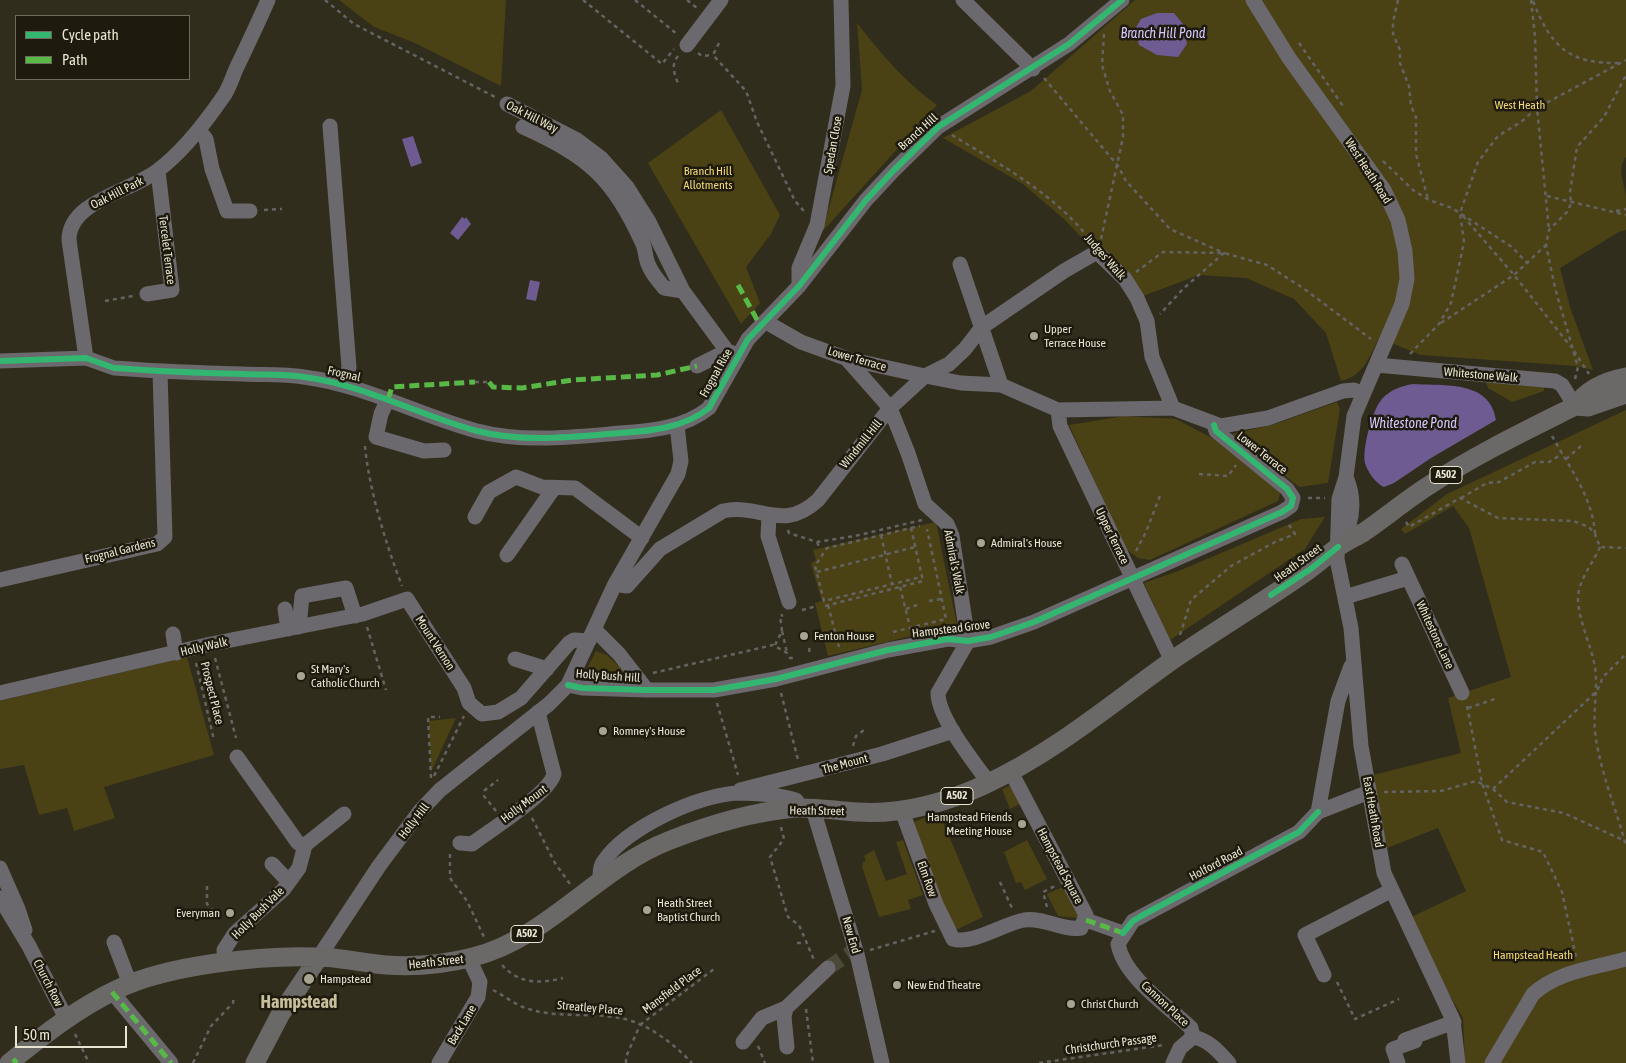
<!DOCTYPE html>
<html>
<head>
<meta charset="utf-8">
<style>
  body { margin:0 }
  #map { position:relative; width:1626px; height:1063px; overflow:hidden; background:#312d1c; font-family:"Asap Condensed",sans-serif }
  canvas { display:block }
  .legend { position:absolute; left:15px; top:15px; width:175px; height:65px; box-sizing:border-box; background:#1e1a0d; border:1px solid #6f6b5c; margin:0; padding:6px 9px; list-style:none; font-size:15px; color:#e8e4d2 }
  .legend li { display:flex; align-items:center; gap:10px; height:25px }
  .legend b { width:25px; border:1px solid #6f6b5c }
  .scale { position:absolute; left:15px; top:1026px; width:112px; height:22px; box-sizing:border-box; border:2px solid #e8e4d2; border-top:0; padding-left:6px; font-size:15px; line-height:18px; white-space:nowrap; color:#e8e4d2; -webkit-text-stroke:4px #1e1a0d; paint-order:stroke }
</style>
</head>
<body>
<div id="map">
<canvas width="1626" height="1063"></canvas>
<ul class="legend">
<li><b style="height:6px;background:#33b770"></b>Cycle path</li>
<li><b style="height:6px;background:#58b947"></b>Path</li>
</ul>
<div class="scale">50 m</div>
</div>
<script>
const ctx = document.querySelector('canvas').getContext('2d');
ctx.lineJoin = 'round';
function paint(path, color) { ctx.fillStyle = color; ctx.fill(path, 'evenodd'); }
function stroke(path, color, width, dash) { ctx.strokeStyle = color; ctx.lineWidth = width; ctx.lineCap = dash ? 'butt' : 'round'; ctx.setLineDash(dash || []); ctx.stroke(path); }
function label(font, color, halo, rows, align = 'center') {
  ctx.font = font + ' "Asap Condensed",sans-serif'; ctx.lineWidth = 5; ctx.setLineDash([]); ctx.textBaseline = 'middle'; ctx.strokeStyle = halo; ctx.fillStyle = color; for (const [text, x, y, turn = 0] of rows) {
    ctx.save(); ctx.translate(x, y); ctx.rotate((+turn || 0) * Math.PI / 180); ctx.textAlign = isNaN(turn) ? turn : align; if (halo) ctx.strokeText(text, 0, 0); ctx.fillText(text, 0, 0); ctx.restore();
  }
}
const green = new Path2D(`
  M339,0H506L501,86L415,43L374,27Z
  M1135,0H1626V157C1616,169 1625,184 1626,197C1626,208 1626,219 1626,230L1619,232L1560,268L1570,307L1593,370L1575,366L1421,355L1379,338C1369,358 1363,376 1341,381L1326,333L1294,299L1246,278L1199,275L1135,299L1093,258L1084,240L1065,220L1023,184L943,138L1031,91Z
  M857,23C884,57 902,79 937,105L822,232L862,90Z
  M721,110L780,215L771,234L746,267L760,303L741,324L648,163Z
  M1486,382L1544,387V391L1512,402L1488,388Z
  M1337,402L1340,409L1328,483L1299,487L1232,434L1275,424Z
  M1626,410V1063H1465L1463,1018L1405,920L1466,891L1438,828L1387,848L1373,775L1461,753L1448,698L1511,677L1469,528L1453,506L1405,534L1401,529L1447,494Z
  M1124,416L1176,419L1214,439L1277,487L1280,494L1278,501L1150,560L1138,558L1126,549L1069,425Z
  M1325,517L1305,549L1170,640L1144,583L1181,570L1301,519Z
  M936,522L957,625L828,656L815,603L822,601L811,564L816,560L813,550Z
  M596,651L607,655L630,677L628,682L590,676L586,670Z
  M187,657L214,755L104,787L115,818L74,831L67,808L39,815L24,765L0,769V701Z
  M456,718L431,772L429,721Z
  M1014,784L1023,802L1010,809L1002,789Z
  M939,812L983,917L958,929L952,928L909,824Z
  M903,840L923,895L908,900L911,909L879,917L862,867L863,862L866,861L864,856L874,850L886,881L907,874L896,842Z
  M1027,840L1047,879L1025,890L1021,882L1016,883L1004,852Z
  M1065,886L1080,913L1077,918L1058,916L1047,894Z`);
const water = new Path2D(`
  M1157,13H1174L1183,24L1187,44L1178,57L1157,55L1139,45L1135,29L1141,19Z
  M413,136L422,163L411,167L402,139Z
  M462,217L465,219L466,217L471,224L458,240L450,233Z
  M530,280L540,282L536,301L526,299Z
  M1413,384C1444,386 1490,380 1496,420L1431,458L1394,483L1384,487C1376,484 1367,471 1365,463C1362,449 1372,410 1382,399C1390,390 1401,386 1413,384Z`);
const minorTunnel = new Path2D(`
  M828,968L856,949`);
const path = new Path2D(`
  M325,0L354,24L495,97
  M583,0L662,64L674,49
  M635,0L677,34
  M687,0L697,8
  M1398,0L1393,22V34L1400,50V63L1409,86L1411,106L1416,117V154L1428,199
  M1531,0L1535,36L1537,108L1549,230
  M1533,1C1551,47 1569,64 1619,63
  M719,43L713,55L746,91L757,122L795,201L804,211
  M1299,43L1343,106
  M698,53L702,56L713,55
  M678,56C670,66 675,75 679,86
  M1044,78L1118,166L1126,181L1170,229L1224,253L1184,288L1160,314
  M952,135C1001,165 1055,194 1090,240
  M1383,161L1413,190L1429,200L1452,208L1512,247L1528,264
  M1547,196L1626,215
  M264,210L282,209
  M1616,211L1626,209
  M1463,216L1514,275L1571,347
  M1101,239L1123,137V115L1110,91L1102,65L1104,34
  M1136,272L1163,252L1224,253L1267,265L1303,288L1371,339
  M105,301L133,296
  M1441,323L1514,275L1546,245
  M1574,351L1589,374
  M1410,354L1439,324L1451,303L1464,242L1460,213L1478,162L1498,136L1521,122L1537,108L1626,60
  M1575,379L1578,367L1555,288L1546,245L1549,230L1568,211L1571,203L1570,192L1577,147L1604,117L1626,75
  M475,382H489
  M1552,436C1569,467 1592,496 1595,533
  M365,446C369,490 386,544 402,586
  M1566,459L1582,445
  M1199,474L1228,476L1236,465
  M1308,498H1325
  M1461,498L1487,483L1499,482L1535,462H1549L1562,454
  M1406,522L1409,527L1460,498L1498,518L1573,521L1589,527L1595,534L1600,547L1626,548
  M911,528L920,526
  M788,530L789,533L817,542L855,536L922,520
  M881,535L892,584
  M817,542L820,549
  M1600,547C1592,565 1578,580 1578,600C1579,622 1591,645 1595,667C1598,689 1593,710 1595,732C1600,772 1616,808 1626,846
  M1136,551L1146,532L1161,493
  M817,572L915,547
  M900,587L909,623
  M929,601L941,599
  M828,605L839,647
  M825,606L923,581L911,528L827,548L815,566L824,601L921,577
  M906,609L917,605
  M802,610L817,606
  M367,627L386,690
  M782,631L780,616L783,615
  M893,632L946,619L927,529
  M1180,635L1191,600L1231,566L1275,542L1295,534L1289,525
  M775,645L782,631L787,653
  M809,648L810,655
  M215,658L236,738
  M196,663L214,740
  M653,673L773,645L787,653L790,658H794
  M781,693L798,760
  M717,703L738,775
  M1467,706L1482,783L1502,840L1543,852L1562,892L1576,957
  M1468,708L1495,699
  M853,746L856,736L864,730
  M434,776L464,716
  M431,778L428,717H440
  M1493,789L1597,691L1603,677L1626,654
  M1384,792L1441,791L1476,781L1493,789L1507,802L1564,813L1625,841
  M496,811L484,796L485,790L498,780
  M532,818L555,863L570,884
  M781,827L784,839L770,857L788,917L799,925L814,960
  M450,854V878L467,901L484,937
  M1000,882L1012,908
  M207,886V904L218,916
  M1047,907L1043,892L1055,886
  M797,943H805
  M870,950L935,931
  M502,965C519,984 539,984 563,978
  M1337,982L1355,1019L1399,999
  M493,990C503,995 513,1003 523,1007C556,1020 592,1011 625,1019C650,1025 675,1045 692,1063
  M806,1009L813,1063
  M640,1025L714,969
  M75,1034L89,1063
  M758,1046L765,1063
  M193,1063L211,1026L233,1003L234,996
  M626,1063V1057L640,1025
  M1039,1063L1164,1045`);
const minor = new Path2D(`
  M963,0L1033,69
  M1253,0L1289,58L1384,190L1398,220L1405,251L1407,279L1402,304L1354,416L1346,477L1339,499L1337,559L1351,628L1361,746L1384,873L1453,1020L1458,1063
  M687,45L721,0
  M507,104L577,140L601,158L627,187L649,222L683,291L727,351L739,355
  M330,126L349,367L345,385
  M523,127C589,157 612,177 643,244C646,251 645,259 649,266C652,274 659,281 664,288L683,291
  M199,130L206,139L212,169L227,211H250
  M960,264L1001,385
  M799,286V268L817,225L843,86L841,0
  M147,294L172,290L158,171
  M766,322L801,342L848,359L925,376L961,383L1001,385L1058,410L1173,408L1221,426L1268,418L1343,391L1354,390L1362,394
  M86,358L69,240C69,201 130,192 157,171C183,152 205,123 223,97C229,89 232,78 236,69C247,46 258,23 268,0
  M846,358L890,408L908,453L925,504L947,524L952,536L968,641L938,693C938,718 974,762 989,783
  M0,361L86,358L114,368L130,369C168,372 205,373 243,374C263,375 284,374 304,377C365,385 418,415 477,431C523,443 573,437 620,433C651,431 684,428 709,408L748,339L799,286L866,200L894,170L938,127L1069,44L1122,0
  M1376,365L1555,381L1562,385L1575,406
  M697,366L727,351
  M388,399L381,414L376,437L424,451L444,450
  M1058,410L1060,426L1172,661
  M769,515L768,536L789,602
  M475,517L489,492L516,477L542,487L575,488L642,538
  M1339,546C1353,524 1356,501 1346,477
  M507,555L554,488
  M1402,564L1462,693
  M0,580L157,544L165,537L160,372
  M615,584L627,586L660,549L723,511C761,503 782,533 818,500L890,408L925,376L949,364L965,349L982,327L1064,271L1097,252L1125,279L1137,298L1147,321L1152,357L1173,408
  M1345,597L1408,578
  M285,609L288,629
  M299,627L302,596L346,588L355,616
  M595,630L619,654L647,690
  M173,634L176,653
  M515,659L547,669
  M1351,666L1338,701L1318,812L1369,792
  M568,685L582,688L647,690H714L776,679L888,650L948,639L968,641L991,637L1034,622L1282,512L1291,506L1293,498L1287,489L1216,431L1214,425
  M0,693L211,644L363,614L407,599L464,688L469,703L482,714L498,712L521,698L569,643L574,640L589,641
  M740,790L882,754L953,731
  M813,809L857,954L882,1063
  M902,811L936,904L953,939C972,945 1003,924 1024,920C1044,917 1062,931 1081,928L1086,915L1011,772
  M460,843L472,844C490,830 549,794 554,774L538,712
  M305,845L344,814
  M272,864L289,882
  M0,868L18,909L25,930
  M600,880C600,873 600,866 604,861C626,828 699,794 739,793C755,793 781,795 796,800L801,808
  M0,898L29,946L67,1020
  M1086,920L1123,933
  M114,942L130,984
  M319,957L379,866L420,811L440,790L549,704L568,685L615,584L678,474L681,461L677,425
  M225,963L224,950L235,933L283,890L299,868L305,845L298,843L237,757
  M1324,975L1305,935L1392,890
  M112,992L171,1063
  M1405,1040L1454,1022
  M743,1042L762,1018L786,1008
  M787,1047L784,1017L786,1008L828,968
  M439,1063L478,997L480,982L469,959
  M1173,1063L1180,1048L1193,1037
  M1229,1063C1218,1051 1209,1040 1193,1037L1191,1028C1167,1005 1124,977 1118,944L1133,921L1299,832L1318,812
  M1398,1063L1393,1049L1415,1041
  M1492,1063L1533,994C1558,971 1594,968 1626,959`);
const major = new Path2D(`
  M1575,406L1588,407L1626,394
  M9,1063C42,1036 79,1007 118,989C167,965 262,955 316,957C339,957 363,963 386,965C414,967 446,964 473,957C548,938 597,869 668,841C708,825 752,812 795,808C815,807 837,811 857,812C901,815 945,803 984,785C1054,753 1112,703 1174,659C1218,629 1263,602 1306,572C1316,565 1325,557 1334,550C1343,543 1354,538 1364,532C1386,517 1406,500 1428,486C1475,455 1525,431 1575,406C1587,389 1605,381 1626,377
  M255,1063L280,1015L319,957`);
const quiet = new Path2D(`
  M738,285L761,327
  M489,382L493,387L522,388L572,380L657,375L697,366
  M388,399L392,387L475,382
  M1086,920L1123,933
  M112,992L171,1063
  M13,1059L17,1063`);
const cycleway = new Path2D(`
  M0,361L86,358L114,368L130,369C168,372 205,373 243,374C263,375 284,374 304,377C365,385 418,415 477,431C523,443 573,437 620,433C651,431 684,428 709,408L748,339L799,286L866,200L894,170L938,127L1069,44L1122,0
  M1271,595L1312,568L1338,547
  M568,685L582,688L647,690H714L776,679L888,650L948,639L968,641L991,637L1034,622L1282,512L1291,506L1293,498L1287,489L1216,431L1214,425
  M1123,933L1133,921L1143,915L1299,832L1318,812`);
const markers = [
  [1034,336,5,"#a8a492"],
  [981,543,5,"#a8a492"],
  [804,636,5,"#a8a492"],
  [301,676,5,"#a8a492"],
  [603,731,5,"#a8a492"],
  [1022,824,5,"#a8a492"],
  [647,910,5,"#a8a492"],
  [230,913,5,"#a8a492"],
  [309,979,6,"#a8a492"],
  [897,985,5,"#a8a492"],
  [1071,1004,5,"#a8a492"]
];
const shields = [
  [1446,475,32],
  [957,796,32],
  [527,934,32]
];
const shieldNames = [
  ["A502",1446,475],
  ["A502",957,796],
  ["A502",527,934]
];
const parkNames = [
  ["West Heath",1520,105],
  ["Branch Hill",708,171],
  ["Allotments",708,185],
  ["Hampstead Heath",1533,955]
];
const streetNames = [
  ["Oak Hill Way",532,117,27],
  ["Branch Hill",918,132,-42],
  ["Spedan Close",833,145,-80],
  ["West Heath Road",1368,171,57],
  ["Oak Hill Park",117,193,-27],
  ["Tercelet Terrace",167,250,83],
  ["Judges' Walk",1105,257,49],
  ["Lower Terrace",857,359,16],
  ["Frognal Rise",716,373,-61],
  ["Frognal",344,374,13],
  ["Whitestone Walk",1481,375,5],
  ["Windmill Hill",861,444,-51],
  ["Lower Terrace",1262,453,38],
  ["Upper Terrace",1112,536,64],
  ["Frognal Gardens",120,551,-14],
  ["Admiral's Walk",954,562,79],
  ["Heath Street",1298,563,-36],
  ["Hampstead Grove",951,629,-7],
  ["Whitestone Lane",1435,635,65],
  ["Mount Vernon",435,643,57],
  ["Holly Walk",204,647,-13],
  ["Holly Bush Hill",608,676,4],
  ["Prospect Place",212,693,76],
  ["The Mount",845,764,-15],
  ["Holly Mount",524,804,-37],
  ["Heath Street",817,811,1],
  ["East Heath Road",1373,812,80],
  ["Holly Hill",414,821,-52],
  ["Holford Road",1216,864,-28],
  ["Hampstead Square",1060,866,62],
  ["Elm Row",927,879,70],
  ["Holly Bush Vale",258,913,-45],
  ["New End",851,935,74],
  ["Heath Street",436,962,-6],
  ["Church Row",48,983,63],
  ["Mansfield Place",672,990,-37],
  ["Cannon Place",1165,1004,43],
  ["Streatley Place",590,1008,5],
  ["Back Lane",462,1025,-59],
  ["Christchurch Passage",1111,1044,-8]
];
const poiNames = [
  ["Upper",1044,329],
  ["Terrace House",1044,343],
  ["Admiral's House",991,543],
  ["Fenton House",814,636],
  ["St Mary's",311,669],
  ["Catholic Church",311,683],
  ["Romney's House",613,731],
  ["Hampstead Friends",1012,817,"right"],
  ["Meeting House",1012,831,"right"],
  ["Heath Street",657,903],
  ["Baptist Church",657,917],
  ["Everyman",220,913,"right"],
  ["Hampstead",320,979],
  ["New End Theatre",907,985],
  ["Christ Church",1081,1004]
];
const waterNames = [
  ["Branch Hill Pond",1163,34],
  ["Whitestone Pond",1413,424]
];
const districtNames = [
  ["Hampstead",299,1002]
];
paint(green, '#4a4115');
paint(water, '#6d5b92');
stroke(minorTunnel, '#4c4837', 15, [15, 8]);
stroke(path, '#656362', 2.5, [4, 4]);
stroke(minor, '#6b686e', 15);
stroke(major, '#6b6868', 19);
stroke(quiet, '#58b947', 5, [10, 5]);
stroke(cycleway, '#33b770', 6);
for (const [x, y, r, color] of markers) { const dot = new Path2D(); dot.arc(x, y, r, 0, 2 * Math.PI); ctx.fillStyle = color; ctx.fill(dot); stroke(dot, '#1e1a0d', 2); }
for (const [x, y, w] of shields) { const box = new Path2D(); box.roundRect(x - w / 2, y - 8.5, w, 17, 4); ctx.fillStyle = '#1e1a0d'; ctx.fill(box); stroke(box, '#e8e4d2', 1); }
label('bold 11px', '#e8e4d2', null, shieldNames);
label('12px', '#f3db72', '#1e1a0d', parkNames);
label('12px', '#e8e4d2', '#1e1a0d', streetNames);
label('12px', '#e8e4d2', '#1e1a0d', poiNames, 'left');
label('italic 14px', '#d4c6fd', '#1e1a0d', waterNames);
label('bold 18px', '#c7bf9b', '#1e1a0d', districtNames);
</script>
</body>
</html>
